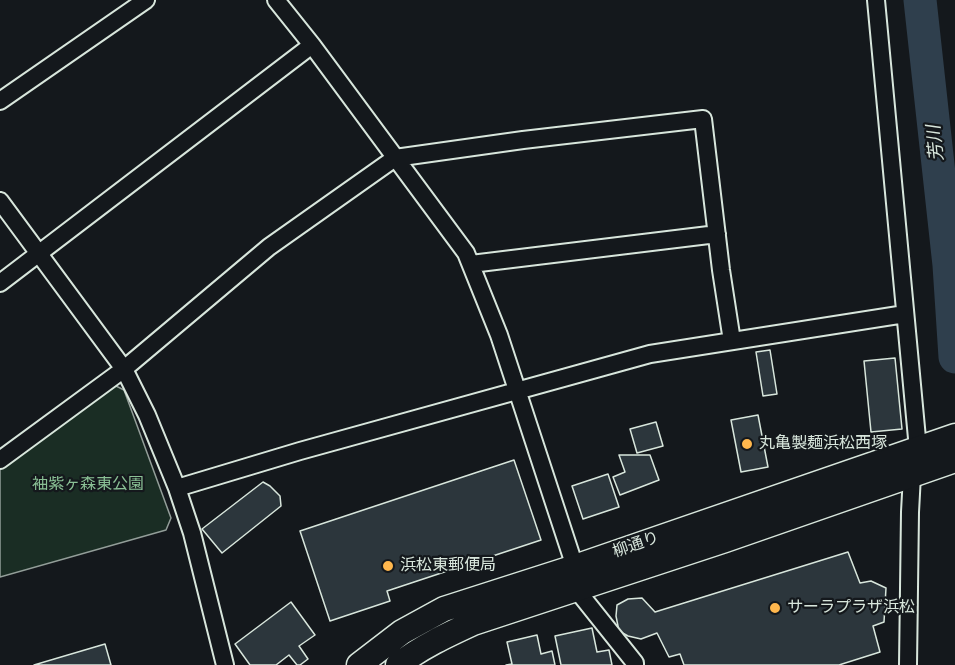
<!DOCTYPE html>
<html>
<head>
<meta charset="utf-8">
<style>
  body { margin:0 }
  canvas { display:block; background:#14181c }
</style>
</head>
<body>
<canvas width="955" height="665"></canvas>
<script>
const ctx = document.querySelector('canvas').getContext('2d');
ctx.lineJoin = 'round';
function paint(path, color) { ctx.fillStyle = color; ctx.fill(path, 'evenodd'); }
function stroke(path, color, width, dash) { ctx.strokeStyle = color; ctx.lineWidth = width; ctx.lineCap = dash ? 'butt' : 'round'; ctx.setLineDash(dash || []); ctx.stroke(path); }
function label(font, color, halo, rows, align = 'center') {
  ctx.font = font + ' Helvetica,"Noto Sans JP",sans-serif'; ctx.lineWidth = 4.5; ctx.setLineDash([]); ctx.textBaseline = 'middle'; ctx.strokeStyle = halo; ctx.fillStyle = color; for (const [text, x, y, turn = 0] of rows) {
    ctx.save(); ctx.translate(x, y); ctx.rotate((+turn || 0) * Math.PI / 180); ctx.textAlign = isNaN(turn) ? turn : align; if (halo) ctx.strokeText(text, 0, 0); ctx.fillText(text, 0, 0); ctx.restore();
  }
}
const green = new Path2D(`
  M114,385L124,390L171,518L166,530L0,577V470Z`);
const river = new Path2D(`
  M920,0L949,265L955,357`);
const building = new Path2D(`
  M770,350L777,394L763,396L756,352Z
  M895,358L902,429L871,432L864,361Z
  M758,415L768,467L741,472L731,420Z
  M656,422L663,446L637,453L630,429Z
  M619,455H650L659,480L620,495L613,477L625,472Z
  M514,460L541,540L387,591L390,601L330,621L300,531Z
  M608,474L619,507L583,519L572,486Z
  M263,482L270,486L280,496L281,506L222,553L202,529Z
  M848,552L860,583L871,581L886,588L884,622L873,626L880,652L839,665H684L680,654L669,657L657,633L641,639L628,636L619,631L616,616L617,605L628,599L642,598L655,612Z
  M291,602L315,635L299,646L308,659L300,665H297L289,655L276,665H250L235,644Z
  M592,628L597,652L609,650L612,665H561L555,636Z
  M537,635L541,654L552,651L555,665H506L512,664L507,642Z
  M105,644L111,665H34Z`);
const street = new Path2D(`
  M276,0L312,45L466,253L499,335L575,567L576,589L635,663V665
  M876,0L918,449L912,475L910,512L908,665
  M0,101L146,0
  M0,201L124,369L147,415L177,488L192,533L225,665
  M471,264L717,234
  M0,283L312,45
  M0,460L124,369L269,247L395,158L523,140L703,119L721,270L732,341
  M177,488L300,451L650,354L905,314`);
const secondary = new Path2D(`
  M359,665L402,632L444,609L575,567L955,436
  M398,665C421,647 447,635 473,623L725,540L955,460`);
const markers = [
  [747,444,6,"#ffb74d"],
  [388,566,6,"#ffb74d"],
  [775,608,6,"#ffb74d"]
];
const poiNames = [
  ["丸亀製麺浜松西塚",759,444],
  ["浜松東郵便局",400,566],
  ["サーラプラザ浜松",787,608]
];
const parkNames = [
  ["袖紫ヶ森東公園",88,485]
];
const streetNames = [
  ["柳通り",636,545,-19]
];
const waterNames = [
  ["芳川",936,143,-96]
];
paint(green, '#1a2d24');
stroke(green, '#939e99', 1.5);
stroke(river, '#2f3f4d', 33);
paint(building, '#2c363c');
stroke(building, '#d8e6dc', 1.5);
stroke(street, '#d8e6dc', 20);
stroke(secondary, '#d8e6dc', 27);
stroke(street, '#14181c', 16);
stroke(secondary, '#14181c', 24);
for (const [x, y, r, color] of markers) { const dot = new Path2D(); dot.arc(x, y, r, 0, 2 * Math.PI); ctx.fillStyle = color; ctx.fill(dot); stroke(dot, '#14181c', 2); }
label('16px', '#d8e6dc', '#14181c', poiNames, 'left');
label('16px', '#8ac095', '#14181c', parkNames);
label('16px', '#d8e6dc', '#14181c', streetNames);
label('italic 18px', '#d8e6dc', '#14181c', waterNames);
</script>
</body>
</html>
